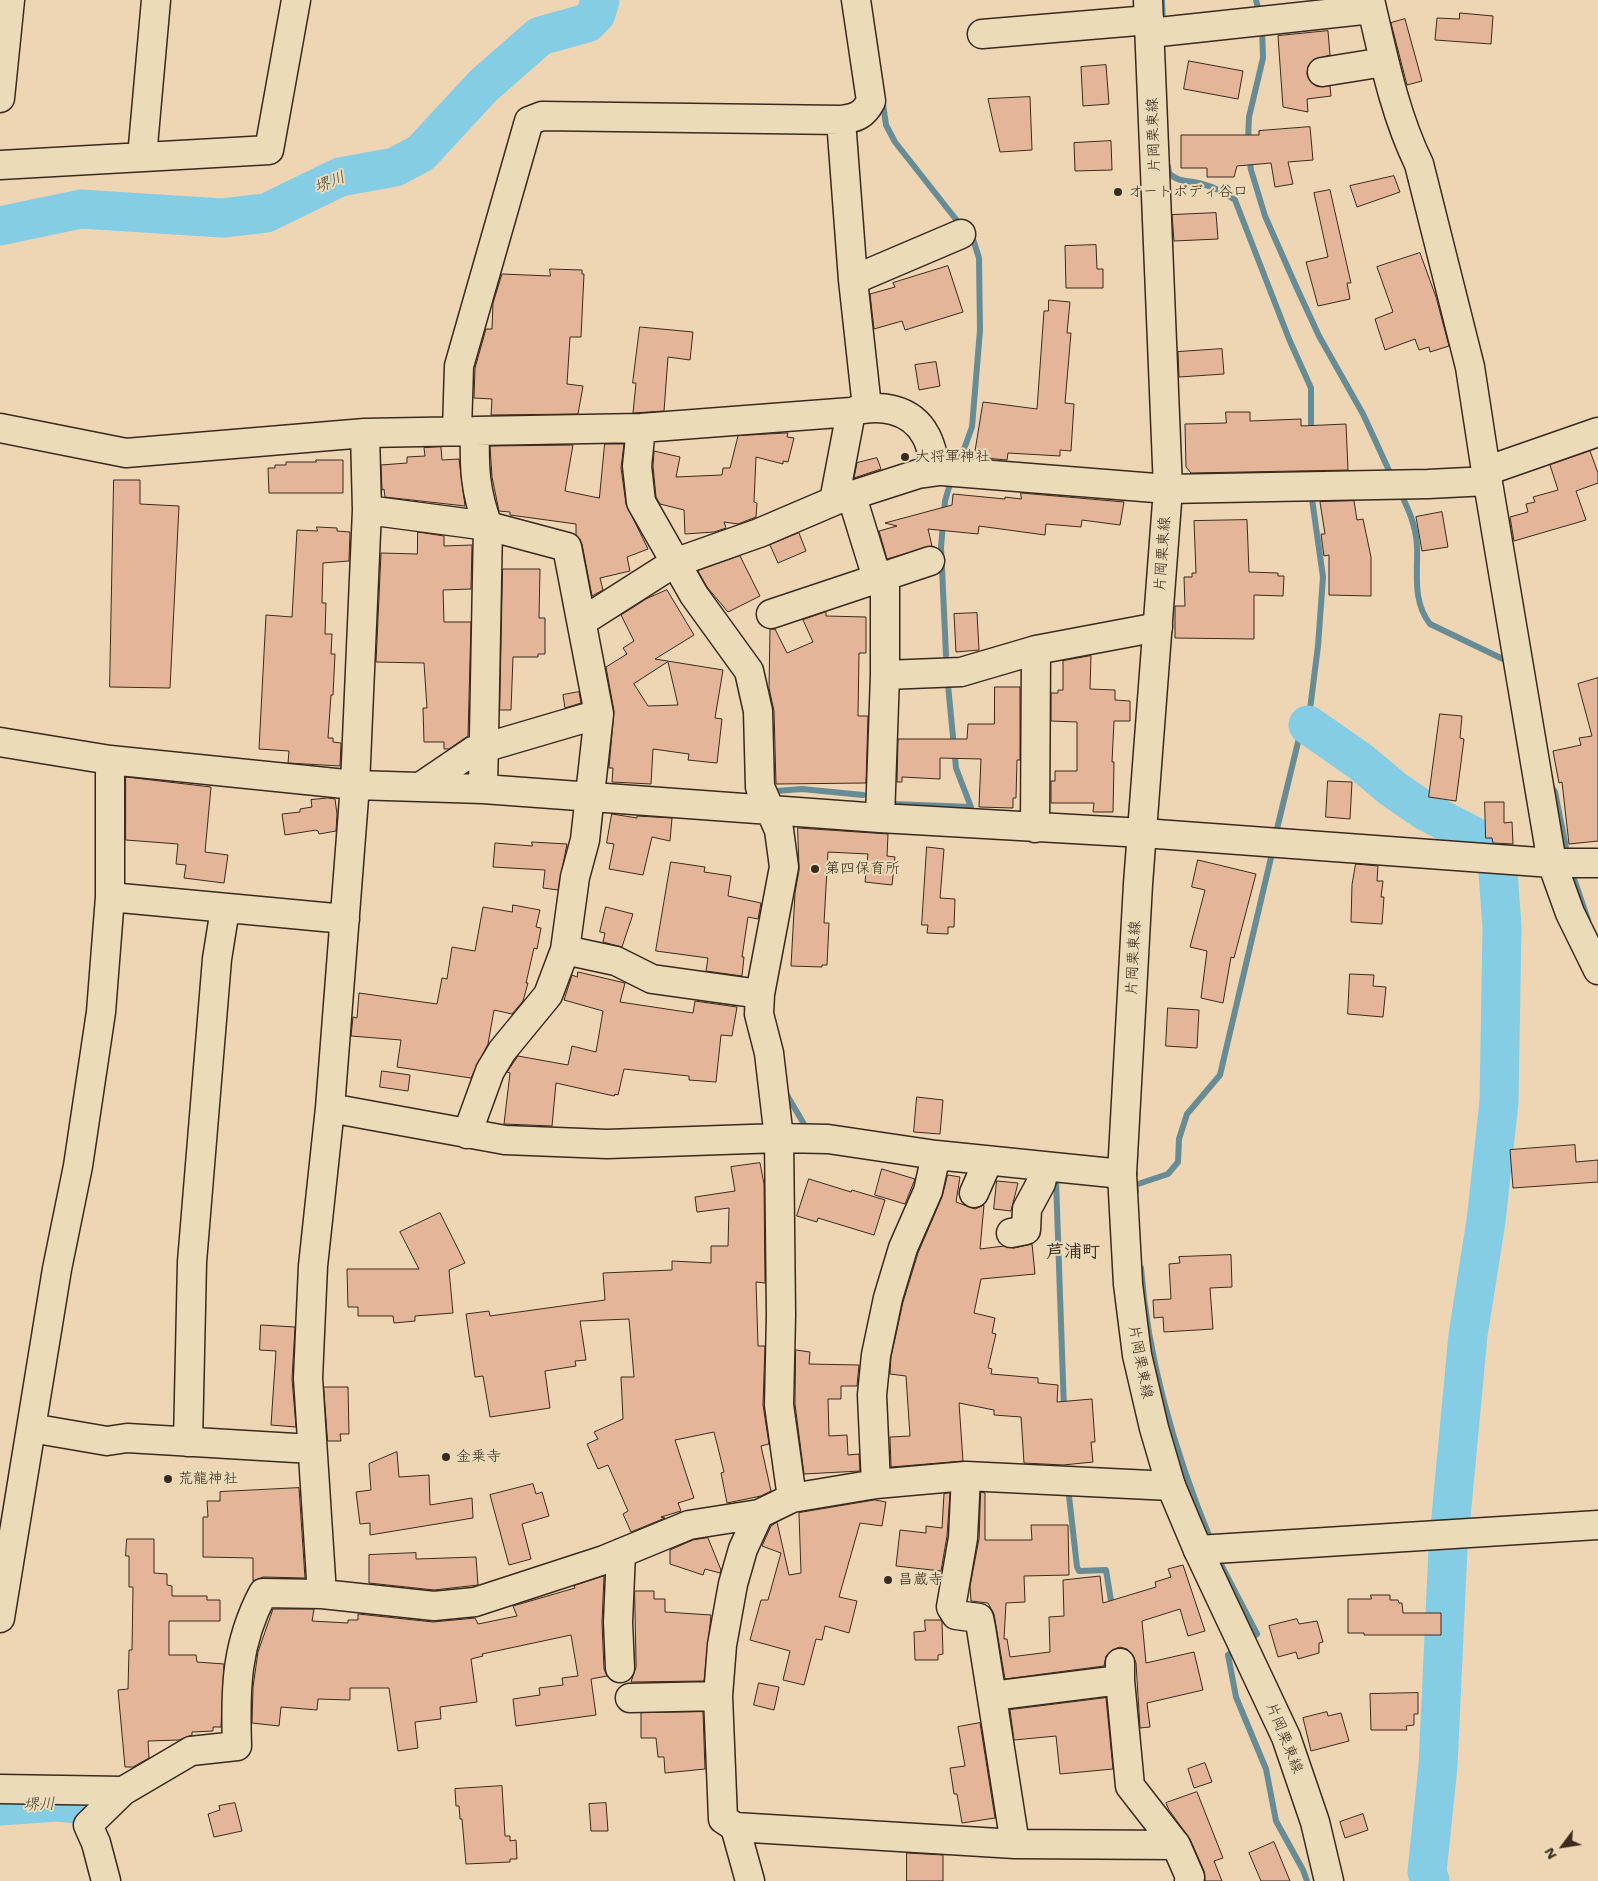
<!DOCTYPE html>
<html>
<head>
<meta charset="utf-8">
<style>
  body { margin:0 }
  #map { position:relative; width:1598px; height:1881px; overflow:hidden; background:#eed6b4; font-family:"Shantell Sans",sans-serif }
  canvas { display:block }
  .north { position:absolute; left:1538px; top:1821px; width:50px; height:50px; -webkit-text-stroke:4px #ecdbb8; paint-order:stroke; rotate:239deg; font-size:14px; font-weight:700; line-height:20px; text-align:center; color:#3b2a1e }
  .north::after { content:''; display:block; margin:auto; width:18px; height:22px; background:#3b2a1e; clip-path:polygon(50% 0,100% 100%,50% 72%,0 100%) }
</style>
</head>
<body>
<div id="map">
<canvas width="1598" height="1881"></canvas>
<div class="north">N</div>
</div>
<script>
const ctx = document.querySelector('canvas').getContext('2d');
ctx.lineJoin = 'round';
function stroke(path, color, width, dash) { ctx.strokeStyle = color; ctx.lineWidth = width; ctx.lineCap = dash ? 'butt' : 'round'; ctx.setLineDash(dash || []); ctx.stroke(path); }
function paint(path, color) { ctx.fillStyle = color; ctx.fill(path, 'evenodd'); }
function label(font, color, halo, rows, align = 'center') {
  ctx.font = font + ' "Shantell Sans","Klee One",sans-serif'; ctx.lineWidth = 4; ctx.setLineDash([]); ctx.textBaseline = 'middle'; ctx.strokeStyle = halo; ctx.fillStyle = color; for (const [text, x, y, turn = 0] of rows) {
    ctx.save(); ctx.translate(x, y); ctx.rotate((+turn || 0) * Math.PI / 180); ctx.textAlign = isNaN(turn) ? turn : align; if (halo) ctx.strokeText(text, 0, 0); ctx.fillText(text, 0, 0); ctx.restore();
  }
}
const stream = new Path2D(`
  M1256,0L1260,16
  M1162,1L1163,26
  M882,97L886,125L895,142L962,227
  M1248,141L1249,117L1263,58L1262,28
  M1249,156L1251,170L1265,216L1295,284L1319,336L1363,414L1392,477
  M1168,166L1169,173C1178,183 1190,180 1202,184C1215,187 1224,193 1235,200L1289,339L1311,388V432
  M958,466L972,427L980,330L979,258L973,239L969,234
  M1399,490C1408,508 1416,525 1417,546C1418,573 1412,601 1430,624L1505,660L1508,665
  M944,514L945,501L952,477
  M943,524L941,547L946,655
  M1549,783L1555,792L1568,858
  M776,791L802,789L863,795
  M893,804L971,807L956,768L948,685
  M1275,837L1300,734L1308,725L1318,646L1323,577L1311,492
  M1571,870L1588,920
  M784,1090L808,1131
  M1048,1179L1056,1180L1064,1410
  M1136,1191L1135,1185L1168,1174L1178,1162L1179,1139L1187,1114L1220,1075L1273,849
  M1141,1268C1148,1362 1176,1456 1212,1543
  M1068,1487L1077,1567L1079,1571L1106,1570L1112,1607
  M1216,1555L1257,1634L1248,1640
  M1238,1648L1228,1655L1236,1697L1266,1769L1276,1821L1303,1870L1307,1881`);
const river = new Path2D(`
  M0,226L81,209L222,218L266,213L340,177L395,167L421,153L483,86L540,36L587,23L596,14L600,0
  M1308,725L1361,762L1393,789L1425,811L1483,841L1493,855L1498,872L1502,927L1499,1102L1486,1221L1468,1335L1448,1549L1438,1766L1427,1872L1430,1881
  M0,1806L57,1802L77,1804`);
const building = new Path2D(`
  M1460,13L1493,16L1491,44L1435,40L1437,18L1459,19Z
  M1405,19L1422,81L1407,85L1391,23Z
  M1328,31L1330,55L1313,60L1308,66L1307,74L1310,81L1316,86H1330L1331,96L1307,99L1308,112L1283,107L1278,36Z
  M1189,61L1243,71L1238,99L1184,89Z
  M1106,65L1109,104L1083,106L1081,67Z
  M1030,97L1032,150L1000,152L988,99Z
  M1310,127L1313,160L1288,162L1293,184L1275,187L1271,163L1237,166L1234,177H1207V168H1181V135H1259V131Z
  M1111,141L1112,170L1075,171L1074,143Z
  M1394,176L1400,192L1357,207L1350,186Z
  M1330,190L1351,283H1347L1350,299L1318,306L1306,262L1328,257L1314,193Z
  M1216,213L1218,239L1174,241L1172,215Z
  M1096,245L1097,269H1103V288H1066L1065,246Z
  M1420,253L1436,297L1449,346L1430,352L1429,347L1419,350L1415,339L1385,350L1375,319L1393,312L1377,267Z
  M948,266L963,312L905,330L902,321L874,329L870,294L895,287L893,283Z
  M550,269L582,270V274H584L581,337H570L567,384L583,386L578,414L491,415L492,399L474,398L475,368L486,329H492L493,303L502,274L550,276Z
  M1049,300L1070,302L1067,333H1071L1065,403L1074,404L1071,451L1060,450V456L1008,453L1007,460L974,457L983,402L1037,409L1044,311H1048Z
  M640,327L693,332L690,360L668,357L664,411L633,413L636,383H633Z
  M1222,349L1224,374L1179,377L1178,352Z
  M936,362L940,386L919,390L915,365Z
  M1226,412H1250V421L1301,419V426L1346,424L1348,470L1191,473L1186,467L1185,424L1226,423Z
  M786,433H788L787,437L794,438L788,462L783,461V464L756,457L754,502L757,503L756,517L738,524L724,522L726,528L714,532L685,534L684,510L660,504L656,497L653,466L654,451L680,457L676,477L722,475L723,468H730L738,436Z
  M605,444H624L621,468L626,504L648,549L627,557L630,571L600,578L603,590L592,596L582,544L576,535V524L510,515V512L499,511L492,477L490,446L573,445L565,491L599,498Z
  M441,447L442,460L459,459L465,506L385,497L384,489L382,490L381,465L407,463V457L425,456L424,448Z
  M1590,451L1598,473V483L1576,491L1586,520L1514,541L1510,517L1528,512L1526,504L1535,502L1533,497L1558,490L1550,465Z
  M877,458L881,469L854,478L857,463Z
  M316,460H343V493H269L268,468H275V465H286V462H316Z
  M114,480H140V504L179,506L170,688L110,687Z
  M1021,493L1124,502L1120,525L1082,520L1081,527L1046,524L1045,535L979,526L978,534L928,529L932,546L887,559L879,531L897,526L885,523L952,505L953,494L1005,499V497L1021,499Z
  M1354,501L1357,520L1363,519L1371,557V596L1329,595V555L1324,556L1321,534H1325L1320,502Z
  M1442,512L1448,547L1422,551L1416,517Z
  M1247,520L1249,572L1278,573V576H1284L1283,596L1254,595V639L1175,638V606H1185L1184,577H1192V573H1196L1194,521Z
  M317,527L337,528V531L350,532L349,561L323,563L322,603H326L325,634H332L331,654H335L333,695H331L328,738H333V742L341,743L340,766L288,763L289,751L259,749L266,615L292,617L297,530L317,531Z
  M418,532L444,536V546L472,545L471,589L443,590L444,622H471L468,736L449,749H444V742H424L423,708H427L424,663L376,662L381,553L417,554Z
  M799,533L806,551L778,563L770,545Z
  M740,556L760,596L728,612L707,587L698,571Z
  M503,569H540L539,618H545V654H538V657H513L511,710H500Z
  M667,590L694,635L655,659L723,670L715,718L722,719L717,763L688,760L689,754L653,749L651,784L612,782L613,768H609L614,711L606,667L627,654L623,648L634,641L621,615L646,599ZM668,662L678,705L648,706L634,684Z
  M826,612V616L866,617V653H859L858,716H868L866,783L776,784L774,711L769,688L770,629H775L787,653L813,642L803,620Z
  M977,613L979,650L956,652L954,614Z
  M1091,656L1090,689L1115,690V700L1130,701V721H1114L1112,762H1114L1113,812H1093L1094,803H1051V781H1055V771H1077V722L1051,721V693H1058V690H1063V661Z
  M1598,678V841L1569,844L1562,782L1559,783L1553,751L1581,745L1579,738L1592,736L1578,684Z
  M995,687H1020V760H1017L1016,798H1013V808L979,807L981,759L940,758V779L902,777V782H897L898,739H967L968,724H994Z
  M579,692L581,703L565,708L563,695Z
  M1440,714L1462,716L1460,738L1464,739L1456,801L1429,797Z
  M126,777L211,787L205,852L228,855L224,883L184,878L186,865L176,864L178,844L126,840Z
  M1328,781L1352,782L1350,819L1326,817Z
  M328,798L335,799L337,814L336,831L319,834L318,831L316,830L285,835L282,814L300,812V809L312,807L311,800Z
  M1485,802H1504V823L1512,822L1513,844L1493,843L1492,838H1486Z
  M612,814L637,818V816L672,818L670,841L652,837L643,875L609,869L614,844L607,843Z
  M798,828L888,834L887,856L895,857L892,885L865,882L868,854L828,852L824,923H829L827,965H822V967L791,966L795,893L799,870Z
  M532,842L567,844L558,890L543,888L545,870L493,867L495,843L532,846Z
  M927,847L944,849L940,898L955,899L954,927H948V934L927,933L928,925H922Z
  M1198,860L1256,874L1234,958L1231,957L1223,1003L1201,998L1207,951L1190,947L1205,890L1192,887Z
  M671,862L705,867L704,872L731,876L728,896L761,903L758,919L748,917L742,957H744L742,976L706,971L708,958L656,951Z
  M1356,864L1378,866L1377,881H1383L1381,897H1384L1382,924L1351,922L1352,885Z
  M513,905L540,910L536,927L541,928L537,949L534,948L526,983H528L523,1001L512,1014L494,1010L488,1044L471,1078L397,1067L401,1040L351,1036L353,1017L357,1018L359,993L437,1004L442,978L447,979L452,947L475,951L483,907L512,912Z
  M606,907L633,914L622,947L603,942L605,933L600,932Z
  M578,972L625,983L620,1002L693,1013L695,1001L737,1007L732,1036L721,1035L716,1082L689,1080V1076L624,1069L618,1095L615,1094L614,1096L556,1083L552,1126L504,1124L510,1073L507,1072L518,1056L568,1065L572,1046L596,1052L603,1011L564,1000L572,975L577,977Z
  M1350,974L1374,975L1373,986L1386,987L1383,1017L1348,1014Z
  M1168,1008L1199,1010L1197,1048L1166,1046Z
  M382,1071L410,1075L408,1091L380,1087Z
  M917,1097L943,1100L940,1134L914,1132Z
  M1575,1145L1576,1162L1598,1160V1182L1513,1188L1510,1150Z
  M760,1163L764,1184L765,1283L756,1282L758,1346H765L763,1405L769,1444L761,1446L771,1491L761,1496L727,1503L721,1473L724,1472L714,1432L675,1440L694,1498L678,1503L681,1511L661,1517L665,1518L631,1532L623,1514L628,1511L608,1465L598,1469L587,1444L598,1439L594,1432L623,1419L621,1377H634L629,1319L580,1321L586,1360L575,1361L576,1366L545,1371L550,1408L490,1417L483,1376L475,1377L466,1314L489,1311L490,1316L605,1300L603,1273L672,1270V1261L711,1263V1246H728L729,1208L697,1212L695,1197L735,1191L731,1167Z
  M882,1169L915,1179L905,1204L875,1195Z
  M948,1175L960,1177L956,1202L975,1209L984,1205L980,1249L1004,1246L1014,1248L1032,1244L1035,1274L981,1279L974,1313L995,1318L992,1333L996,1334L988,1368L992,1369L991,1374L1038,1378V1383L1058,1385L1057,1402L1092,1399L1095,1442H1091L1093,1462L1063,1465L1024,1463L1021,1417L994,1415V1410L959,1403L963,1461L891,1467L890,1437L910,1436L906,1376L890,1374L891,1357L903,1302L918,1253L942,1197Z
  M809,1179L851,1192L852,1190L885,1200L874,1235L818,1218L817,1222L797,1216Z
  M997,1181L1018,1183L1011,1211L994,1209Z
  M440,1213L465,1263L449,1270L453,1313L415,1316V1321L394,1323L393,1316H358V1307H348L347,1269H419L400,1232Z
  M1231,1255L1232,1287L1210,1288L1213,1329L1164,1332L1163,1317L1154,1318L1153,1300L1171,1299L1169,1264L1180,1263L1179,1257Z
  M261,1325L295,1327L292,1379L296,1427L271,1425L276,1351L260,1350Z
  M796,1350L810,1352L809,1364L859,1365L857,1386H841V1399H828L829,1436L847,1435L848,1455L859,1454L860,1471L804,1474L795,1404Z
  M324,1387H348L349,1434H340L341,1441H328Z
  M397,1452L399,1477L429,1475L430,1505L472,1498L473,1518L370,1535V1523L360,1524L356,1492L371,1490L369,1464Z
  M533,1484L536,1494L542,1492L549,1516L522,1524L531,1559L509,1565L490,1495Z
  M299,1488L305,1578L263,1577L253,1581V1558L203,1557V1517H208L207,1501H220V1492Z
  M981,1492L985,1493V1540H1032L1031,1525H1068L1069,1575L1024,1576L1025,1602L1006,1603L1004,1639H1007L1010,1657L1050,1652L1049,1617L1064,1616L1063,1580L1100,1576L1103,1603L1156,1587L1155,1582L1171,1577L1168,1569L1183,1565L1205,1631L1188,1636L1180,1609L1142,1621L1146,1663L1194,1652L1203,1690L1147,1703L1150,1727L1140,1728L1136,1663L1133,1655L1127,1649L1120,1647L1112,1650L1106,1656L1104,1666L1005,1679L994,1614L988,1603L971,1601L970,1586L979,1539Z
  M950,1493L947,1536L941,1571L896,1566L900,1530L926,1533V1526L942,1528L944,1494Z
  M875,1500L886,1502L882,1526L860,1523L839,1597L857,1601L849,1633L825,1626L822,1640L816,1639L804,1685L783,1680L790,1651L750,1640L761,1600H768L781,1553L762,1546L771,1526L777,1522L789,1575L801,1573L799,1513Z
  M708,1538L721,1570L720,1573L705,1569L703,1575L670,1564V1550L693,1540Z
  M127,1539H154V1573L167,1574V1585L172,1586V1596H207V1600H220V1621H169V1655H196L197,1662L224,1664L221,1727H213V1731L192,1732V1735L179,1740L148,1741L149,1758L133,1767H125L118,1690L128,1689L129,1650H132L133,1587H129V1556H126Z
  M416,1553V1559L476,1557L478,1585L434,1590L369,1583V1555Z
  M604,1576L602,1623L604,1669L607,1676L591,1679L596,1715L516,1726L513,1699L540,1695L539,1688L563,1685L562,1678L578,1676L571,1635L482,1654L483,1656L471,1659L477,1702L440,1707L441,1719L415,1722L418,1748L398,1751L389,1688H350V1700L318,1699L317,1710L281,1707L279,1726L252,1723L253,1687L258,1652L273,1609H314L312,1621L348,1623V1620H358V1614L433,1622L475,1618L478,1624L517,1616L513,1606L575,1588L574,1586Z
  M635,1591H654V1599H665V1612L711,1615L704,1681L631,1682L636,1667Z
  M1371,1595H1390V1600H1398L1399,1603H1402L1403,1613H1441V1635H1364V1633H1348V1599H1371Z
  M1297,1619L1299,1624L1317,1621L1323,1642L1319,1643V1653L1298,1659L1296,1652L1278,1657L1269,1626Z
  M925,1620H941L942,1622L943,1654L938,1655V1660H915L914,1632L925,1631Z
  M759,1683L779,1687L774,1710L754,1705Z
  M1418,1693V1714H1414V1725L1406,1726L1407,1730H1371L1370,1694Z
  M1106,1698L1113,1769L1060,1774L1056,1736L1014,1740L1010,1710Z
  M703,1712L705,1769L665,1773L664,1757H658L656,1738H641V1713Z
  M1327,1712L1328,1716L1341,1713L1349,1741L1311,1751L1303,1718Z
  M980,1723L995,1818L962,1823L957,1794H954L950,1768L965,1766L958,1727Z
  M1205,1763L1212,1782L1194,1788L1188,1769Z
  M502,1786L505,1836H510V1841L516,1840L517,1859H510V1862L466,1864L462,1819H460L459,1806H456L455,1789Z
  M1197,1792L1223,1858L1214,1861L1222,1881H1205L1204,1871L1190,1839L1169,1810L1166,1803Z
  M235,1803L242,1831L214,1837L208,1814L220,1810L219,1806Z
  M606,1803L608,1831H591L589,1804Z
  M1363,1814L1368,1830L1345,1838L1340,1822Z
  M1274,1842L1290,1881H1261L1249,1853Z
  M907,1853L943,1855V1881H907Z`);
const minor = new Path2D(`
  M1370,0C1383,55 1394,113 1419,164L1470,367L1486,471L1552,863L1570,913L1598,970
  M1150,33L1372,9
  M982,34L1149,20
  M1322,72L1384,62
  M0,98L10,0
  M841,120L853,280L867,407
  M142,157L156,0
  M0,165L269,150L296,0
  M853,280L961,234
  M0,428L126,453L365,433L641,428L851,412C878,404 911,407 926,436C932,446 933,464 942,471L1168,489L1428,484L1488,481
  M641,428L637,466L641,502L694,595L749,671L758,711L760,787L779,830L784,867L760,994L759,1014L769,1053L779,1138L781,1315L779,1405L792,1498
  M457,430L459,366L529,121L542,116L841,120C856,118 864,115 871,101L856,0
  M475,431C474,468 475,491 488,526L483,789
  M1486,471L1598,432
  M852,497L877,578
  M834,501L851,412
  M367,510L488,526L567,547L599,714L585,840L575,877L565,950L548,995L502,1051L490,1071L467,1134
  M771,614L930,561
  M583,621L674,563L759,533L834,501L918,474L940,471
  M1036,650L1158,627
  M885,675L961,672L1036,650L1035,828
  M0,742L110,760L355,785L483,789L880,818L1143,833L1552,863H1598
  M420,787L473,751L599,714
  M880,818L885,675V576
  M110,897L345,919
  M565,950L616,961L652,979L760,994
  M330,1108L505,1140L607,1144L779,1138L828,1139L936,1155L1122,1174
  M974,1193L988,1161
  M1011,1233L1026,1230L1027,1209L1041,1183L1045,1166
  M31,1428L107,1441L127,1438L312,1449
  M188,1442L192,1262L217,959L225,909
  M966,1476L963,1538L951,1607L956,1615L979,1618L981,1628L1015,1844
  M876,1484L872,1395L876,1355L888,1298L903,1248L928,1191L936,1155
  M759,1514L743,1549L733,1584L722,1645L718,1696L723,1819L735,1827L1015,1844L1176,1845L1190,1877L1189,1881
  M1198,1550L1598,1525
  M322,1594L308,1378L313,1266L330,1108L355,785L367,510L365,433
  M0,1618L57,1269L78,1166L101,1012L110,897V760
  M1120,1663V1680L1130,1786L1176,1845
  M620,1668L618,1622L621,1553
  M992,1696L1120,1680
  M630,1698L718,1696
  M0,1789L123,1791
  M735,1827L750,1881
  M106,1881L96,1843L88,1825L123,1791L191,1751L237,1746C235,1689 236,1644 263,1593L322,1594L434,1606L475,1602L604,1560L689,1525L759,1514L792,1498L876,1484L966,1476L1171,1486`);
const major = new Path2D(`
  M1148,0L1168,489L1138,884L1122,1174L1128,1284L1137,1355L1154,1428L1171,1486L1198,1550L1286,1737L1315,1822L1329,1881`);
const markers = [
  [1118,192,5,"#3b2a1e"],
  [905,457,5,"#3b2a1e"],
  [815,869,5,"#3b2a1e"],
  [446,1457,5,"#3b2a1e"],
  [168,1479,5,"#3b2a1e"],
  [888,1580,5,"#3b2a1e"]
];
const streetNames = [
  ["片岡栗東線",1154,135,-92],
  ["片岡栗東線",1163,554,-86],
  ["片岡栗東線",1134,958,-87],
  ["片岡栗東線",1140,1362,79],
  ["片岡栗東線",1284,1738,68]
];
const poiNames = [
  ["オートボディ谷口",1128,192],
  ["大将軍神社",915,457],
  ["第四保育所",825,869],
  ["金乗寺",456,1457],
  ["荒龍神社",178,1479],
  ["昌蔵寺",898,1580]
];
const waterNames = [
  ["堺川",330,183,-22],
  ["堺川",39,1805,-2]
];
const quarterNames = [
  ["芦浦町",1073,1252]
];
stroke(stream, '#678c95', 6);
stroke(river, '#84cde5', 39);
paint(building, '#e5b59a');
stroke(building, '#3b2a1e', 1);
stroke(minor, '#3b2a1e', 31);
stroke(major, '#3b2a1e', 31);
stroke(minor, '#ecdbb8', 28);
stroke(major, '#ecdbb8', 28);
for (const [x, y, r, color] of markers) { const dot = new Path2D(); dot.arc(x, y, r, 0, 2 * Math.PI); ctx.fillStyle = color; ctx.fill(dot); stroke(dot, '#ecdbb8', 2); }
label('15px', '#3b2a1e', '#ecdbb8', streetNames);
label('15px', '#3b2a1e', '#ecdbb8', poiNames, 'left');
label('italic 16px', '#46423c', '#ecdbb8', waterNames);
label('bold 18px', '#3b2a1e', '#ecdbb8', quarterNames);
</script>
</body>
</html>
